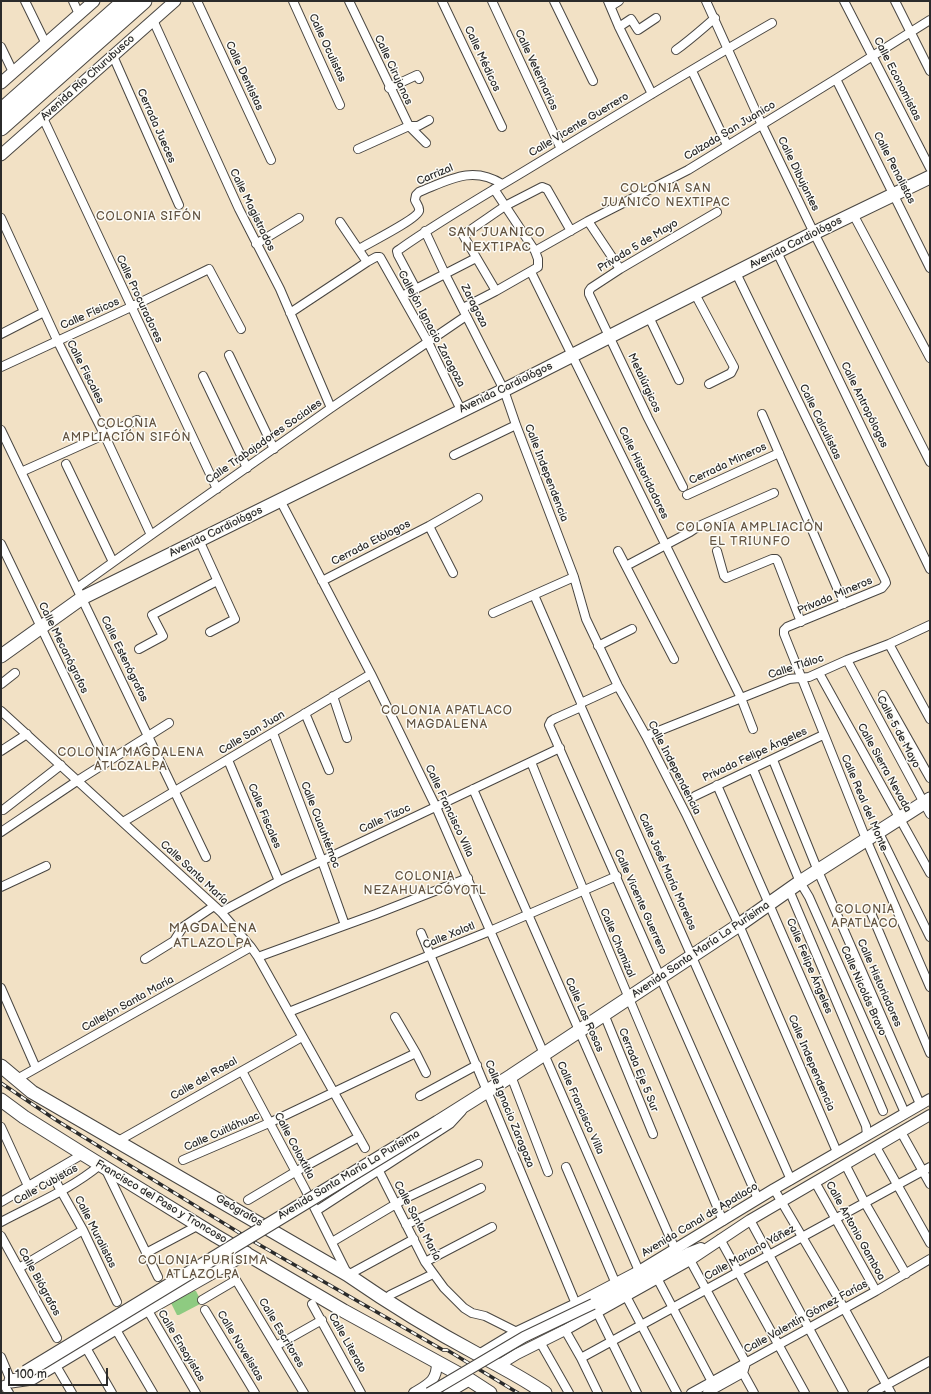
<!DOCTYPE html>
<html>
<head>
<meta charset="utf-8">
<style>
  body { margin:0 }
  #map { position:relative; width:931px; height:1394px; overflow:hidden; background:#f2e1c5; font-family:"Balsamiq Sans",sans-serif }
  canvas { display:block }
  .frame { position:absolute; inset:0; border:2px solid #2b2b2b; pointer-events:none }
  .scale { position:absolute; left:8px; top:1368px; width:100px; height:18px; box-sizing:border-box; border:2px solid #2b2b2b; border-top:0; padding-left:5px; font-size:12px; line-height:14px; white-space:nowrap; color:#2b2b2b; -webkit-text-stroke:3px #fdfcf7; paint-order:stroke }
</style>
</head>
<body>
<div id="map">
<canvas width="931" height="1394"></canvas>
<div class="frame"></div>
<div class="scale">100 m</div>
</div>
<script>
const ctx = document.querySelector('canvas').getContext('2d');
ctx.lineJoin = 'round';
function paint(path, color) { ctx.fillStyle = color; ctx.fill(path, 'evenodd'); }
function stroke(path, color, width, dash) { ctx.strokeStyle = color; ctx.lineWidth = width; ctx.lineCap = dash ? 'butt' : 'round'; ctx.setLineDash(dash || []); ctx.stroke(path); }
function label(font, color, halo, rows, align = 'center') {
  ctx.font = font + ' "Balsamiq Sans",sans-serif'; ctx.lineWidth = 3; ctx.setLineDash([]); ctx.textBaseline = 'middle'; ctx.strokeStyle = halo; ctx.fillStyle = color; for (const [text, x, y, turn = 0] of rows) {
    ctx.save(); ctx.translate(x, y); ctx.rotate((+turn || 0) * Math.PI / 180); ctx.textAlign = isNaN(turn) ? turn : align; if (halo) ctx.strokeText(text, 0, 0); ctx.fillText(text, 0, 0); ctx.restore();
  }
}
const green = new Path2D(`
  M194,1291H196L201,1301L200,1304L179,1315H177L171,1303Z`);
const minor = new Path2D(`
  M25,1L46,44
  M73,1L79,14
  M197,1L271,160
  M293,1L340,105
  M349,1L409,126L426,143
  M442,1L502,127
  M492,1L561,149
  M554,1L593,81
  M608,1L619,27L652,94
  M706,1L762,125L814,233L930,462
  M844,1L930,168
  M895,1L930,71
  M611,6L619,1
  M153,20L239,209L280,289L331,408
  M619,27L631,19L638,30L656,18
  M1,47L13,72
  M676,50C690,40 702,29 715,18
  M113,56L179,205
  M692,71L727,145
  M836,79L930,268
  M389,88L417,75L419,79
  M43,118L217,489
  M358,149L409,126H418L429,120
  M853,214L930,358
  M1,218L57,340L104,434L151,535
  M588,221L620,269
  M340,222L367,262
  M425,231L445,274L504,390L516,425L574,577L586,619L618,686L646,736L687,816L739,925L837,1152
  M256,244L299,218
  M359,249C369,243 417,219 419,211C420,207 416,203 415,200L416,195L419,192C449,180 472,165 502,184
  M535,251L588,221L688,170L836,79L930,20
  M777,252L930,569
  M531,272L741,698L753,729
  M736,273L885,580L886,583L882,588L787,627L784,630V634L866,839L930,987
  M416,289L398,255L397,251L400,249C441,220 485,195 528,169C609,120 690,70 772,23
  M496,291L463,235L505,206L542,187L547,189L571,231
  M695,294L734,367L731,373L709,384
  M402,296L476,258
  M463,308L496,291L538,267V259L535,251L494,189
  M290,313L367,262L376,257H380L428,342L461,410
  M649,317L679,380
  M1,334L44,312
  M229,355L274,449
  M1,367L131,307L209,269L241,329
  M203,376L247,468
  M762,414L844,604
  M1,430L206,857
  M454,455L516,425
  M66,464L113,562
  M21,472L137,420
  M683,487L648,418L589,294V291L591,288L620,269L717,212
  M687,495L779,453
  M280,500L371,674L436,807L639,1271
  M429,526L453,573
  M199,540L235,619L210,632
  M1,544L106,762
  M618,551L674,659
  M717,551L724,576L726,578L772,559H776L777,560L801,622
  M626,566L690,532L699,526L774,493
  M322,581L429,526L478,498
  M77,588L151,535L331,408L466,316
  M534,595L581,703V707L791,1180
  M493,613L574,577
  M889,644L930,719
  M598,646L632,629
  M139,649L163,636L152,615L217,581
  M847,660L930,814
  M819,673L930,873
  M1,684L15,673
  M883,695L930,778
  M333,696L347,738
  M581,703L618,686
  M581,707L554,719L551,721L549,725L758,1199
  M1,711L221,912L251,947L258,957L365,1148
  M305,713L329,770
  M273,733L322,861L345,925
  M646,736L789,679L809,677L847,660L889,644L930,625
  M1,751L27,734
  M228,760L279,881
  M773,760L818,871L920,1104
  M531,762C593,916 659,1068 723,1221
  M753,769L800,882L809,897L905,1113
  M717,785L866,1126L867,1135
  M473,789L675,1249
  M695,796L823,735
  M3,810L61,765
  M123,822L371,674
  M878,831L930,937
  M1,832L77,781L169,723
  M1,887L46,866
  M789,890L883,1111
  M221,912L279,881L560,748
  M871,913L930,1053
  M421,933L576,1304
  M258,957L376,914L468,878
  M145,959L174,941L183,927L214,906
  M1,988L36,1068
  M289,1012L490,931L617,876
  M604,1014L653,1134
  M395,1017L416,1053L426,1073
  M242,1071L305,1189L348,1275L414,1239
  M511,1076L548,1172
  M17,1079L251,947
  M420,1096L477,1065
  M1,1127L28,1186
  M901,1132L930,1184
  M118,1141L302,1037
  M876,1147L930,1243
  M183,1160L269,1123L416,1053
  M845,1164L865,1203L906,1274
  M566,1167L616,1284
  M105,1168L158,1277
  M379,1171L425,1262L444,1288L464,1308L472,1313L485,1316L517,1332
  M51,1173L83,1230L117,1302
  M815,1182L876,1291
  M774,1189L844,1308L891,1393
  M248,1200L295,1172L359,1137
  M1,1202L83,1154
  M316,1211L450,1124L462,1111
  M750,1220L844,1393
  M1,1222C35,1204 71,1189 100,1165
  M406,1225L481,1188
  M1,1236L57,1338
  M720,1239L805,1393
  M332,1242L406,1198L478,1164
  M146,1253L199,1225
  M690,1260L746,1363L743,1373
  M425,1262L492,1227
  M227,1265L304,1393
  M19,1268L83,1230
  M657,1278L712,1382
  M390,1295L433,1274
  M626,1296L677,1393
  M202,1300L236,1280
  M312,1304L361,1393
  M147,1309L196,1393
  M205,1310L255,1393
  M597,1312L637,1393
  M115,1328L153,1393
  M565,1330L581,1358L598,1393
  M540,1342L569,1393
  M85,1346L112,1393
  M276,1346L322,1320
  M1,1357L11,1381
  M581,1358L930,1167
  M55,1364L72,1393
  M743,1373L754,1393
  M4,1385L9,1393
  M691,1393L876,1291L930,1259
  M707,1393L743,1373
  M872,1393L930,1361`);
const tertiary = new Path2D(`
  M593,1304L642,1277L649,1275L688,1253L701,1248
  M479,1355L517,1332L576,1304L639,1271L774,1189L930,1099
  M499,1365L517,1354L565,1330L690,1260L750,1220L930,1115
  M414,1393C429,1384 437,1381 437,1362
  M448,1393L470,1380`);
const secondary = new Path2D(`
  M1,83L94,1
  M1,155L175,1`);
const primary = new Path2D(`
  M1,656L82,598L504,390L814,233L930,177
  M1,1066L32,1092L348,1275C390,1304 434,1331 479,1355C502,1367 524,1379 545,1393
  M1,1100L24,1117L83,1154L216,1236L344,1311L470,1380L490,1393
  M438,1122L511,1076L739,925L800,882L930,799
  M11,1381L32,1378L147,1309L246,1253`);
const motorway = new Path2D(`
  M1,111L125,1
  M1,128L144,1`);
const rail = new Path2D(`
  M1,1083L56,1120L251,1240L443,1350H447L518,1393`);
const tertiaryBridge = new Path2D(`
  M429,1393L524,1337L593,1304`);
const primaryBridge = new Path2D(`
  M26,1372L438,1122`);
const streetNames = [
  ["Calle Oculistas",327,48,65],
  ["Calle Médicos",482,59,65],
  ["Calle Cirujanos",393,70,65],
  ["Calle Veterinarios",536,70,65],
  ["Calle Dentistas",244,76,65],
  ["Avenida Río Churubusco",88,78,-42],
  ["Calle Economistas",897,79,63],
  ["Calle Vicente Guerrero",579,125,-31],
  ["Cerrada Jueces",156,126,66],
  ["Calzada San Juanico",730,131,-31],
  ["Calle Penalistas",894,168,63],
  ["Calle Dibujantes",798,174,64],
  ["Carrizal",435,175,-23],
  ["Calle Magistrados",252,210,64],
  ["Avenida Cardiológos",796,243,-27],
  ["Privada 5 de Mayo",638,246,-31],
  ["Calle Procuradores",139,299,65],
  ["Zaragoza",474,306,63],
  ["Calle Físicos",90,314,-24],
  ["Callejón Ignacio Zaragoza",431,329,62],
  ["Calle Fiscales",85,372,63],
  ["Metalúrgicos",644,383,65],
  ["Avenida Cardiológos",506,388,-26],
  ["Calle Antropólogos",864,405,64],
  ["Calle Calculistas",820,422,64],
  ["Calle Trabajadores Sociales",264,442,-35],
  ["Cerrada Mineros",728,464,-25],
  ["Calle Independencia",546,473,69],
  ["Calle Historidadores",643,473,64],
  ["Avenida Cardiológos",216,532,-26],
  ["Cerrada Etólogos",371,543,-27],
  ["Privada Mineros",835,596,-23],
  ["Calle Mecanógrafos",63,648,64],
  ["Calle Estenógrafos",124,659,64],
  ["Calle Tláloc",796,667,-18],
  ["Calle 5 de Mayo",898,732,62],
  ["Calle San Juan",252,733,-31],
  ["Privada Felipe Ángeles",755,755,-25],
  ["Calle Independencia",674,768,63],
  ["Calle Sierra Nevada",884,768,61],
  ["Calle Real del Monte",864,803,67],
  ["Calle Francisco Villa",449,811,65],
  ["Calle Fiscales",264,816,67],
  ["Calle Tízoc",385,819,-25],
  ["Calle Cuauhtémoc",320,825,69],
  ["Calle José María Morelos",667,872,66],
  ["Calle Santa María",194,873,43],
  ["Calle Vicente Guerrero",640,902,66],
  ["Calle Xolotl",449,936,-22],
  ["Calle Chamizal",617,943,67],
  ["Avenida Santa María La Purísima",701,950,-34],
  ["Calle Felipe Ángeles",809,966,67],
  ["Calle Historiadores",879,983,66],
  ["Calle Nicolás Bravo",863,991,66],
  ["Callejón Santa María",128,1004,-29],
  ["Calle Las Rosas",584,1015,66],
  ["Calle Independencia",811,1063,67],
  ["Cerrada Eje 5 Sur",638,1070,68],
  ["Calle del Rosal",204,1079,-30],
  ["Calle Francisco Villa",580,1108,66],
  ["Calle Ignacio Zaragoza",509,1114,68],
  ["Calle Cuitláhuac",222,1132,-24],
  ["Calle Coloxtitla",294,1146,62],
  ["Avenida Santa María La Purísima",349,1175,-31],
  ["Calle Cubistas",46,1185,-29],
  ["Francisco del Paso y Troncoso",161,1202,31],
  ["Geógrafos",239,1211,30],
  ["Avenida Canal de Apatlaco",700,1220,-31],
  ["Calle Santa María",417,1221,62],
  ["Calle Antonio Gamboa",855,1231,61],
  ["Calle Muralistas",95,1232,63],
  ["Calle Mariano Yáñez",750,1253,-29],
  ["Calle Biógrafos",39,1282,61],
  ["Calle Valentín Gómez Farías",806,1317,-29],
  ["Calle Escritores",281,1333,59],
  ["Calle Literato",347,1343,61],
  ["Calle Ensayistas",181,1346,59],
  ["Calle Novelistas",240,1346,59]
];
const neighbourhoodNames = [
  ["COLONIA SAN",666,189],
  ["JUANICO NEXTIPAC",666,203],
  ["COLONIA SIFÓN",149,217],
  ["COLONIA",127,424],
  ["AMPLIACIÓN SIFÓN",127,438],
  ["COLONIA AMPLIACIÓN",750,528],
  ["EL TRIUNFO",750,542],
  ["COLONIA APATLACO",447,711],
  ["MAGDALENA",447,725],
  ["COLONIA MAGDALENA",131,753],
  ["ATLOZALPA",131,767],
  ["COLONIA",425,877],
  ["NEZAHUALCÓYOTL",425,891],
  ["COLONIA",865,910],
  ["APATLACO",865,924],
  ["COLONIA PURÍSIMA",203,1261],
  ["ATLAZOLPA",203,1275]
];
const quarterNames = [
  ["SAN JUANICO",497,233],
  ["NEXTIPAC",497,248],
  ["MAGDALENA",213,929],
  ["ATLAZOLPA",213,944]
];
paint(green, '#8ecb81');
stroke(minor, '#494642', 10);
stroke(tertiary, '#494642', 12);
stroke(secondary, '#494642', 13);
stroke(primary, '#494642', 15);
stroke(motorway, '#494642', 17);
stroke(minor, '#fff', 8);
stroke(tertiary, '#fff', 10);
stroke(secondary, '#fff', 11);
stroke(primary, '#fff', 13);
stroke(motorway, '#fff', 15);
stroke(rail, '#2b2b2b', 3.5);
stroke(rail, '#fdfcf7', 2, [6]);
stroke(tertiaryBridge, '#494642', 12, []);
stroke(primaryBridge, '#494642', 15, []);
stroke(tertiaryBridge, '#fff', 10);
stroke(primaryBridge, '#fff', 13);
label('11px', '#2b2b2b', '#fdfcf7', streetNames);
ctx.letterSpacing = '1px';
label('12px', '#625341', '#fdfcf7', neighbourhoodNames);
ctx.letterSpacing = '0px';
ctx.letterSpacing = '1px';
label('13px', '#625341', '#fdfcf7', quarterNames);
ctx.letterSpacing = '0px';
</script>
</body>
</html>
